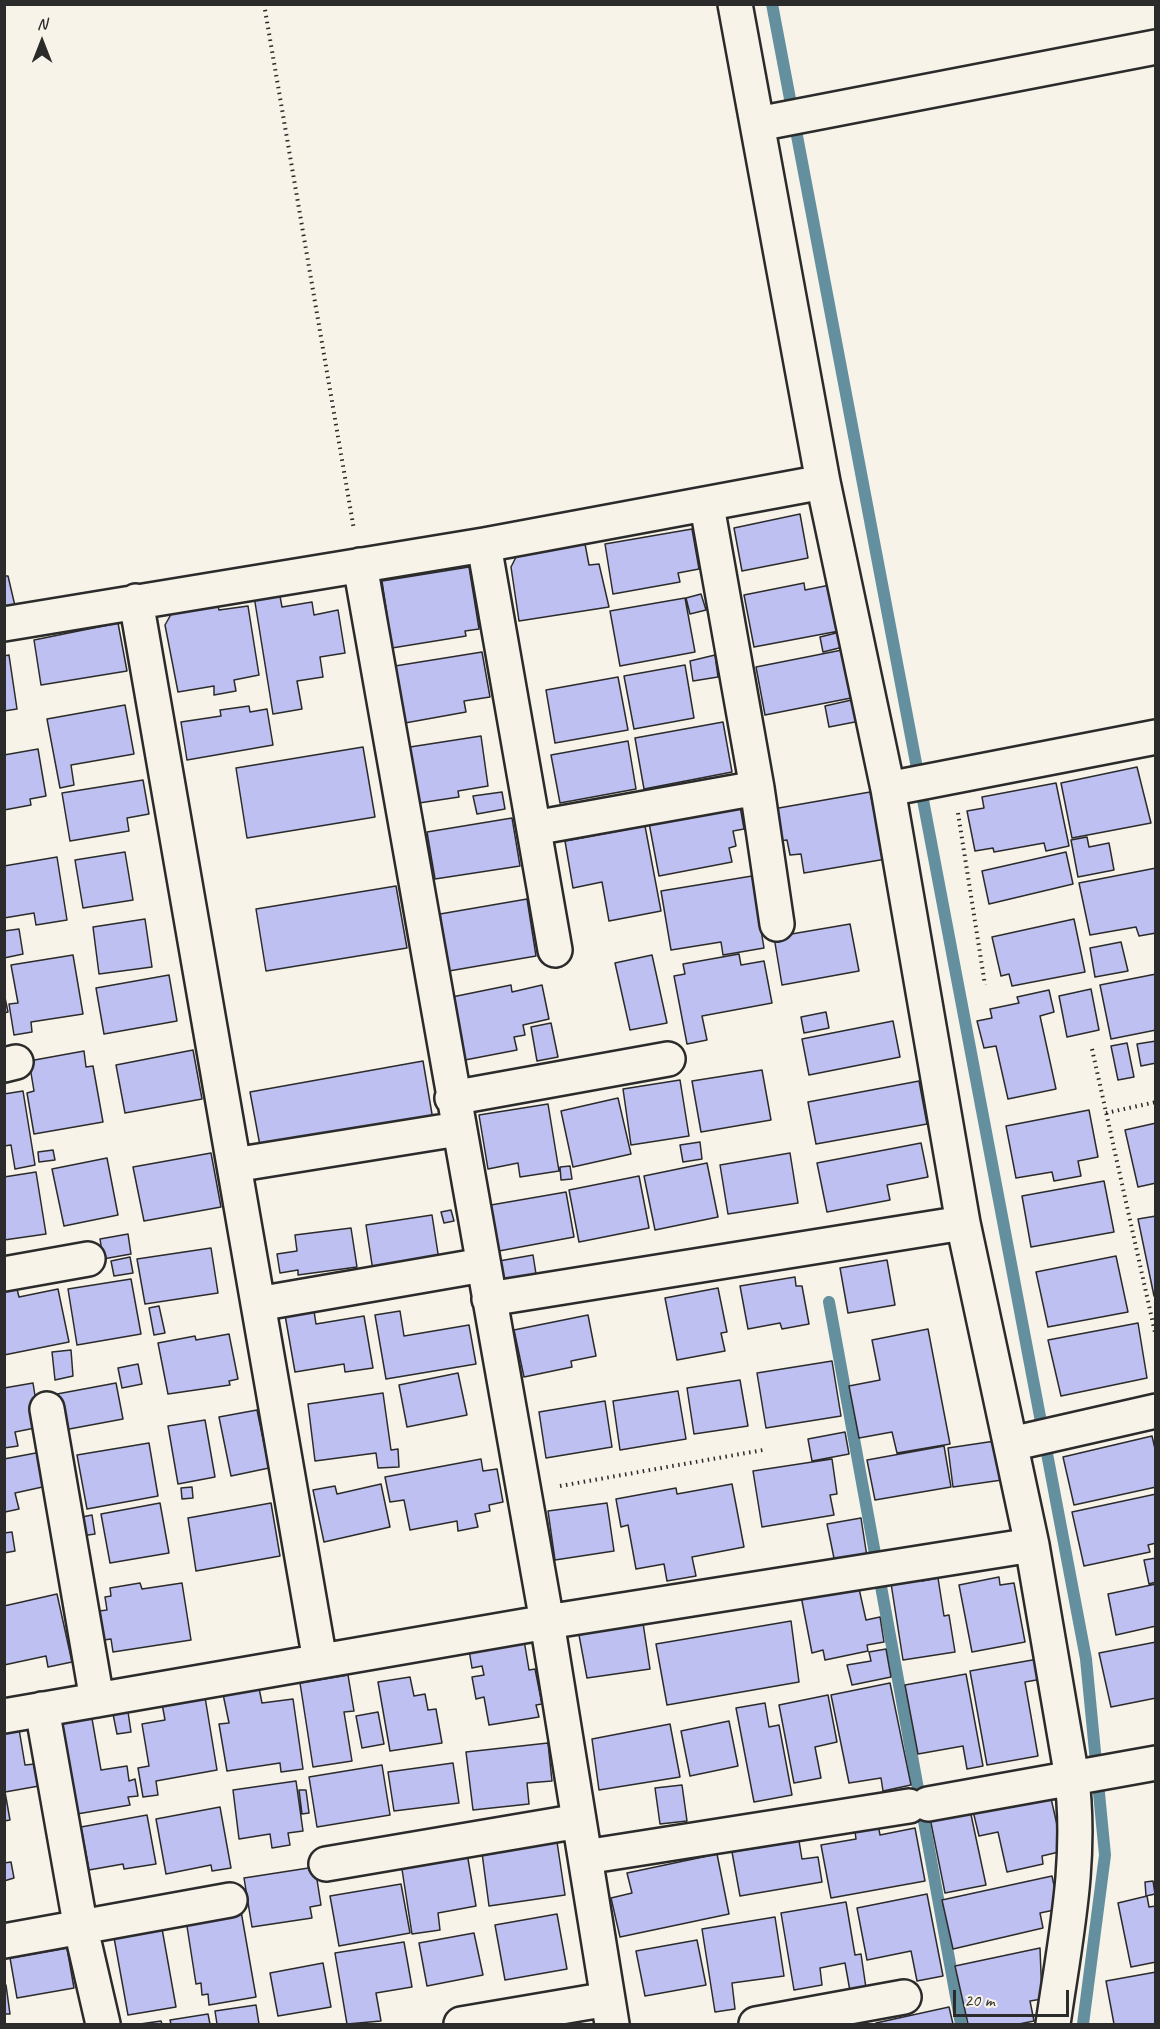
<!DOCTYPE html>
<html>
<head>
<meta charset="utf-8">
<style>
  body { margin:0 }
  #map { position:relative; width:1160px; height:2029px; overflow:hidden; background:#f7f3e8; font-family:Caveat,sans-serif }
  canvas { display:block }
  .frame { position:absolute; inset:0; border:6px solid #2b2b2b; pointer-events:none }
  .north { position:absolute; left:12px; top:12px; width:60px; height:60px; -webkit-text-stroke:4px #f7f3e8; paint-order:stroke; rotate:0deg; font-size:16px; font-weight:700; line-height:24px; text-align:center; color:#2b2b2b }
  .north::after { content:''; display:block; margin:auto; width:21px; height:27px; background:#2b2b2b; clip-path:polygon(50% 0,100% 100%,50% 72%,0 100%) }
  .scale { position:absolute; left:953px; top:1990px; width:116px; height:27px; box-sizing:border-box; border:3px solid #2b2b2b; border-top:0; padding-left:8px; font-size:18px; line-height:21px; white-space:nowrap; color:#2b2b2b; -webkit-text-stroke:4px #f7f3e8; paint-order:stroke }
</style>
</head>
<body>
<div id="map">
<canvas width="1160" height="2029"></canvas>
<div class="frame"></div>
<div class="north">N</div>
<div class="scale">20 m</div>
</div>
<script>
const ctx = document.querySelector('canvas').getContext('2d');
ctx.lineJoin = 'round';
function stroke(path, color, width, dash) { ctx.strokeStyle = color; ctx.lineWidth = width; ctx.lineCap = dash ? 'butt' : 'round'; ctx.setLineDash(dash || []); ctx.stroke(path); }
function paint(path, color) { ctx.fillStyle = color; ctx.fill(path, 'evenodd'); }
const stream = new Path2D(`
  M772,4L1086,1659L1105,1855L1083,2024
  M829,1302L961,2024`);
const building = new Path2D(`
  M800,514L808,558L742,571L734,528Z
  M692,529L699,569L678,573L680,582L613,594L605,544Z
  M585,544L589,565L599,564L609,607L519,621L511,567L517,555Z
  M469,567L479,629L465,631L466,636L392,648L382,581Z
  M4,576H8L15,606L4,608Z
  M804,583L805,590L830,585L839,631L754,647L744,595Z
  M279,591L282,607L312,602L314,615L338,610L345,653L320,657L323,677L297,681L302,709L273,714L254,596Z
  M701,594L706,610L690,614L686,598Z
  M685,598L695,652L620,666L610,611Z
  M217,602L219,610L248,606L259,675L234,680L236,691L214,695V686L178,692L165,625L174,609Z
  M118,623L127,671L41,685L34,640Z
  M840,632L843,647L823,652L820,637Z
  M842,650L851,698L765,715L756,667Z
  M482,652L490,697L464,701L466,712L405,723L395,666Z
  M9,655L17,709L4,711V656Z
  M715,655L718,677L693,681L690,661Z
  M685,665L694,718L634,729L624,676Z
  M618,677L628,730L555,743L546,690Z
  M856,699L860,721L829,727L825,706Z
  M125,705L134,754L71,765L74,785L60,788L47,719Z
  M249,706L250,712L267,709L273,745L187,760L181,722L221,716L220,710Z
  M723,722L732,772L644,789L635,738Z
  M481,736L488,786L458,791L459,797L419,803L410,747Z
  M628,741L636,789L560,803L551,755Z
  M363,747L375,817L247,838L236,768Z
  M38,749L46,796L30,799L31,805L4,810V755Z
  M1137,767L1151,823L1072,838L1061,783Z
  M143,780L149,814L127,818L129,831L70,841L62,793Z
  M1056,783L1069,846L1046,851L1044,843L994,852L993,848L975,851L967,811L984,808L982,797Z
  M502,792L505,809L477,814L473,796Z
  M870,792L875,816H878L886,859L804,873L801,854L790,855L787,840L779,841L773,809Z
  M740,806L744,829L733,831L736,846L729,848L732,862L659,876L649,823Z
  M512,818L520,866L435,879L427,832Z
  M645,826L661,911L609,921L602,882L573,888L565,841Z
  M1087,837L1089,847L1109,843L1114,870L1078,877L1071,840Z
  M125,852L133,900L83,908L75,860Z
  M1066,852L1073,884L989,904L982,871Z
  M57,857L67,920L36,925L34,913L4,918V866Z
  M1156,868V933L1139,936L1136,927L1090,935L1079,883Z
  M752,876L764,948L723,955L721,942L671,950L661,891Z
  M396,886L407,948L266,971L256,909Z
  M527,899L536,956L449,971L440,914Z
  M145,919L152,967L99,974L93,927Z
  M1074,919L1085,972L1012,986L1009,974L1001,976L992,937Z
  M850,924L859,971L782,985L774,937Z
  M19,929L23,954L4,958V931Z
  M1121,942L1128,971L1095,977L1090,948Z
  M739,954L741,965L764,961L772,1003L702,1016L707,1040L687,1044L674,976L685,974L683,964Z
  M73,955L83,1014L31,1022L32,1032L14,1035L9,1004L18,1003L11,965Z
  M652,955L667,1023L630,1030L615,963Z
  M1156,974V1030L1111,1039L1100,985Z
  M169,975L177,1021L104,1034L96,988Z
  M511,985L512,992L542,985L549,1019L523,1025L525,1035L514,1037L517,1050L465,1060L452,997Z
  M1091,989L1099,1030L1067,1037L1059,996Z
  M1049,990L1054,1012L1040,1016L1056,1089L1008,1099L996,1046L984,1048L977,1021L992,1018L990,1009L1019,1003L1017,997Z
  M4,993L8,1012L4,1013Z
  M826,1012L829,1028L804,1033L801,1017Z
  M893,1021L900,1057L809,1075L802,1039Z
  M551,1023L558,1057L537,1061L531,1027Z
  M1156,1041V1063L1141,1066L1137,1044Z
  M1127,1043L1134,1077L1118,1080L1111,1046Z
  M193,1050L202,1099L125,1113L116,1065Z
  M84,1051L86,1067L93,1066L103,1122L34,1134L27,1093L34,1091L29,1061Z
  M423,1061L433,1120L261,1151L250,1092Z
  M762,1070L771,1120L701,1132L692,1081Z
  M680,1080L689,1136L631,1145L623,1089Z
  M919,1081L927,1124L816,1144L808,1102Z
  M23,1091L35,1165L15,1169L11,1145L4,1146V1094Z
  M618,1098L631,1154L573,1167L561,1111Z
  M548,1104L559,1171L520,1177L518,1163L488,1169L479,1115Z
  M1089,1110L1098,1157L1078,1161L1081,1176L1054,1181L1052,1172L1016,1178L1006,1126Z
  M1156,1123V1183L1138,1187L1125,1130Z
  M700,1142L702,1159L683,1162L680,1145Z
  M921,1143L928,1177L887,1185L890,1200L827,1212L817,1163Z
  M53,1150L55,1160L39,1162L38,1152Z
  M211,1153L221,1207L144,1221L133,1167Z
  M790,1153L798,1203L728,1214L720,1165Z
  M107,1158L118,1215L64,1226L52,1169Z
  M707,1163L718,1217L655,1230L644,1176Z
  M570,1166L572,1179L561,1180L560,1167Z
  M36,1172L46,1234L4,1240V1177Z
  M639,1176L649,1228L579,1242L569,1190Z
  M1104,1181L1114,1232L1031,1247L1022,1196Z
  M566,1192L574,1237L499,1251L491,1205Z
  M451,1210L454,1221L444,1223L441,1212Z
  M432,1215L439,1260L373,1271L366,1225Z
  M1156,1216V1296H1154L1138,1219Z
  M351,1228L357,1267L298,1275V1270L280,1273L277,1254L297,1251L295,1235Z
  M128,1234L131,1254L103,1259L100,1239Z
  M211,1248L218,1293L145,1304L137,1259Z
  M533,1255L536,1274L502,1280L499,1261Z
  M1116,1256L1128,1312L1048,1327L1036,1272Z
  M130,1257L133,1273L114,1276L111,1261Z
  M887,1260L895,1305L848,1313L840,1268Z
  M795,1277L796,1286H802L809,1324L782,1329L780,1323L748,1329L740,1286Z
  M131,1279L141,1334L77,1345L68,1289Z
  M718,1288L727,1332L721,1333L725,1351L677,1360L665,1298Z
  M17,1289L19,1297L58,1289L69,1342L4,1355V1291Z
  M159,1306L165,1333L154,1335L149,1308Z
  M314,1311L316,1324L364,1316L373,1368L345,1372L344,1364L295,1372L285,1315Z
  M400,1311L404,1336L469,1325L476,1364L386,1379L375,1315Z
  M588,1315L596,1356L571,1361L572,1367L524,1377L514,1330Z
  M1138,1323L1147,1378L1061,1396L1048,1340Z
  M928,1329L950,1444L897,1453L892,1432L859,1438L849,1386L880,1380L872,1340Z
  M229,1334L238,1379L229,1381L230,1385L168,1394L158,1343L195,1336L196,1340Z
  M71,1350L73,1376L55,1380L52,1352Z
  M832,1361L841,1416L766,1428L757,1373Z
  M138,1364L142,1384L122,1388L118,1368Z
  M458,1373L467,1415L407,1427L399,1385Z
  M740,1380L748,1426L694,1434L687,1388Z
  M33,1383L40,1427L15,1432L18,1446L4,1448V1388Z
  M116,1383L123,1419L64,1430L57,1394Z
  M678,1391L686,1439L620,1450L613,1401Z
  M383,1393L391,1450L398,1449L399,1467L378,1468L376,1453L315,1461L308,1404Z
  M605,1401L612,1447L546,1458L539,1412Z
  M257,1410L269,1468L231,1476L219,1417Z
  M205,1420L215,1477L178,1484L168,1426Z
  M845,1432L849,1454L812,1461L808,1439Z
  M1152,1436L1156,1453V1487L1074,1505L1063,1457Z
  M995,1441L1002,1480L953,1487L948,1448Z
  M149,1443L158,1496L87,1509L77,1455Z
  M944,1446L951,1487L875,1500L867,1460Z
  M41,1452L47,1486L15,1493L19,1509L5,1512L4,1517V1459Z
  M481,1459L483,1471L497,1469L503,1502L489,1505L490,1511L475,1514L478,1527L458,1531L457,1521L410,1530L404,1500L390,1502L385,1477Z
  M832,1459L837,1494L830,1495L834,1515L762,1527L753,1471Z
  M381,1484L390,1527L324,1542L313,1490L335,1486L337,1494Z
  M732,1484L744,1547L692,1557L696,1576L667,1581L664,1564L636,1569L628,1525L621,1527L616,1499L676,1488L677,1494Z
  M192,1487L193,1498L182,1499L181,1488Z
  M1156,1494V1543L1148,1545L1150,1552L1084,1566L1072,1512Z
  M160,1503L169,1553L110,1563L101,1514Z
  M271,1503L280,1556L196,1571L188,1518Z
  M607,1503L614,1551L555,1560L548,1511Z
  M92,1515L95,1534L81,1536L77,1518Z
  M861,1518L867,1557L835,1563L827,1524Z
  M12,1532L15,1551L4,1553V1533Z
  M1156,1558V1582L1149,1584L1144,1560Z
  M921,1572L922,1581L938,1578L944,1616L949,1615L955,1652L903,1660L890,1577Z
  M999,1577L1000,1585L1014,1583L1025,1642L972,1652L959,1585Z
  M140,1583L142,1589L182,1583L191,1640L113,1652L111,1639L104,1640L99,1611L107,1610L105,1597L111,1596L110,1588Z
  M858,1584L866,1620L880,1617L884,1642L867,1645L868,1651L825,1660L823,1650L812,1653L801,1596Z
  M1156,1584V1626L1116,1635L1108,1594Z
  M57,1594L72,1662L48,1667L46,1656L4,1665V1606Z
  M791,1621L799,1682L667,1705L656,1644Z
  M643,1623L650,1669L587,1678L579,1635Z
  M524,1640L529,1670L535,1669L542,1704L536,1705L539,1717L489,1725L484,1697L476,1699L472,1677L484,1675L482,1666L472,1668L469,1650Z
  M1156,1642V1698L1111,1707L1099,1653Z
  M886,1649L891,1677L852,1685L847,1665L871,1661L869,1652Z
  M1038,1659L1042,1679L1025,1682L1038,1756L987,1765L970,1671Z
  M966,1674L983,1766L967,1769L963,1746L918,1754L905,1685Z
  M348,1675L354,1711L344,1712L352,1761L313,1767L300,1683Z
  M410,1677L414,1696L425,1694L428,1710L436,1709L442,1743L390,1751L378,1682Z
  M890,1683L911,1785L883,1791L881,1778L849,1783L831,1695Z
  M259,1688L262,1703L293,1699L303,1769L281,1772L280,1763L227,1771L219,1724L229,1723L223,1694Z
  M204,1691L217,1770L156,1781L158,1795L143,1797L138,1768L149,1766L142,1724L165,1720L161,1698Z
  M828,1695L837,1742L815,1747L821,1778L794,1783L779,1705Z
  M765,1703L769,1727L779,1725L792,1795L754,1802L736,1708Z
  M128,1712L131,1732L117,1734L113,1714Z
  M378,1712L384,1744L362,1748L356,1716Z
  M91,1713L101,1770L127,1766L129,1781L135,1779L138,1796L128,1797L130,1805L77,1814L60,1718Z
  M729,1721L738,1766L690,1776L681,1731Z
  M670,1724L680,1777L599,1790L592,1739Z
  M19,1729L25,1765L35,1764L39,1786L5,1792L10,1820L4,1821V1732Z
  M548,1743L552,1781L527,1783L529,1804L473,1810L466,1752Z
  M453,1763L459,1803L394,1811L388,1772Z
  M382,1765L390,1815L317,1827L309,1777Z
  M296,1781L303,1831L288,1833L290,1845L272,1848L270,1834L239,1839L233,1790Z
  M682,1785L687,1821L660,1824L655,1788Z
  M299,1790H306L309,1813L302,1814Z
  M1050,1794L1063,1851L1042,1856L1043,1864L1007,1872L998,1832L979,1836L973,1811Z
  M220,1807L231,1868L212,1871L211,1865L166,1874L156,1819Z
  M970,1810L986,1885L945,1893L930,1818Z
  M147,1815L156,1864L124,1869L123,1864L89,1870L81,1827Z
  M877,1819L880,1835L915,1828L925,1881L831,1898L821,1845L856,1839L854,1824Z
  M799,1841L802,1859L818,1857L822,1882L740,1896L732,1852Z
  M557,1842L565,1895L489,1906L482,1853Z
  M467,1853L476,1906L438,1913L440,1930L412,1934L401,1863Z
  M717,1854L729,1914L620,1937L611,1898L632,1893L627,1873Z
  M11,1862L14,1878L4,1881V1863Z
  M315,1867L321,1905L310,1907L312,1918L252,1927L244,1878Z
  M1052,1876L1059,1909L1040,1913L1043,1928L953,1949L942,1900Z
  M1153,1881L1155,1894L1146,1896L1145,1882Z
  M401,1884L410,1933L339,1946L330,1896Z
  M927,1894L943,1976L917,1981L911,1951L867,1960L857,1908Z
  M1147,1896L1149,1907L1156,1906V1962L1131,1967L1118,1903Z
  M846,1902L855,1955L861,1954L866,1988L850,1991L845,1963L820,1968L822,1985L794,1990L781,1913Z
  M241,1911L256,1997L209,2005L208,1994L202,1995L201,1983L196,1984L186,1920Z
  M557,1914L567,1969L505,1980L495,1925Z
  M775,1917L784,1976L732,1983L735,2009L715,2012L702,1929Z
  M161,1923L176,2007L128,2015L113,1932Z
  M474,1933L483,1975L427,1986L419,1943Z
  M697,1940L706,1985L645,1996L636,1951Z
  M404,1942L412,1987L376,1993L381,2021L347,2024L335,1953Z
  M67,1948L74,1988L17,1998L10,1958Z
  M1040,1948L1042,1999L1030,2001L1034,2021L1019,2024H968L955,1966Z
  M323,1963L331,2007L278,2016L270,1973Z
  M1156,1972V2024H1114L1106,1981Z
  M6,1985L10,2014H4V1986Z
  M256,2005L259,2024H217L215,2011Z
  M949,2007L953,2024H876V2023Z
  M208,2014L210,2024H171L170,2020Z
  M161,2021L162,2024H140Z`);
const path = new Path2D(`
  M264,4L354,530
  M958,813L985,985
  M1092,1049L1156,1337
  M1106,1113L1156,1102
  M560,1486L763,1450`);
const street = new Path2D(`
  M735,4L823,482L888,789L963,1223L1032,1545L1071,1772C1083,1858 1065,1940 1053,2024
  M758,124L1156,47
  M707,506L757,788L777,924
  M484,545L555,950
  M360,565L547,1622L612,2024
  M136,601L320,1661
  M4,624L484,545L823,482
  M888,789L1156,737
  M534,828L757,788
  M4,1065L16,1062
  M452,1098L668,1059
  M234,1165L458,1129
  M4,1274L88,1259
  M489,1299L963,1223
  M258,1304L483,1265
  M47,1409L97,1700
  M1011,1444L1156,1411
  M42,1709L81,1929L103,2024
  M4,1716L547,1622L1032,1545
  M928,1804L1156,1763
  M585,1857L909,1806
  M326,1864L579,1821
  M4,1941L230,1900
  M461,2024L608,1999
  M756,2024L904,1997`);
stroke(stream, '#648f9e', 12);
paint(building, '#bfc0f2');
stroke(building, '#2b2b2b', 1.5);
stroke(street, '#2b2b2b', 38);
stroke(path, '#2b2b2b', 4, [1.5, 4.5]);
stroke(street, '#f7f3e8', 33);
</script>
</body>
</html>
